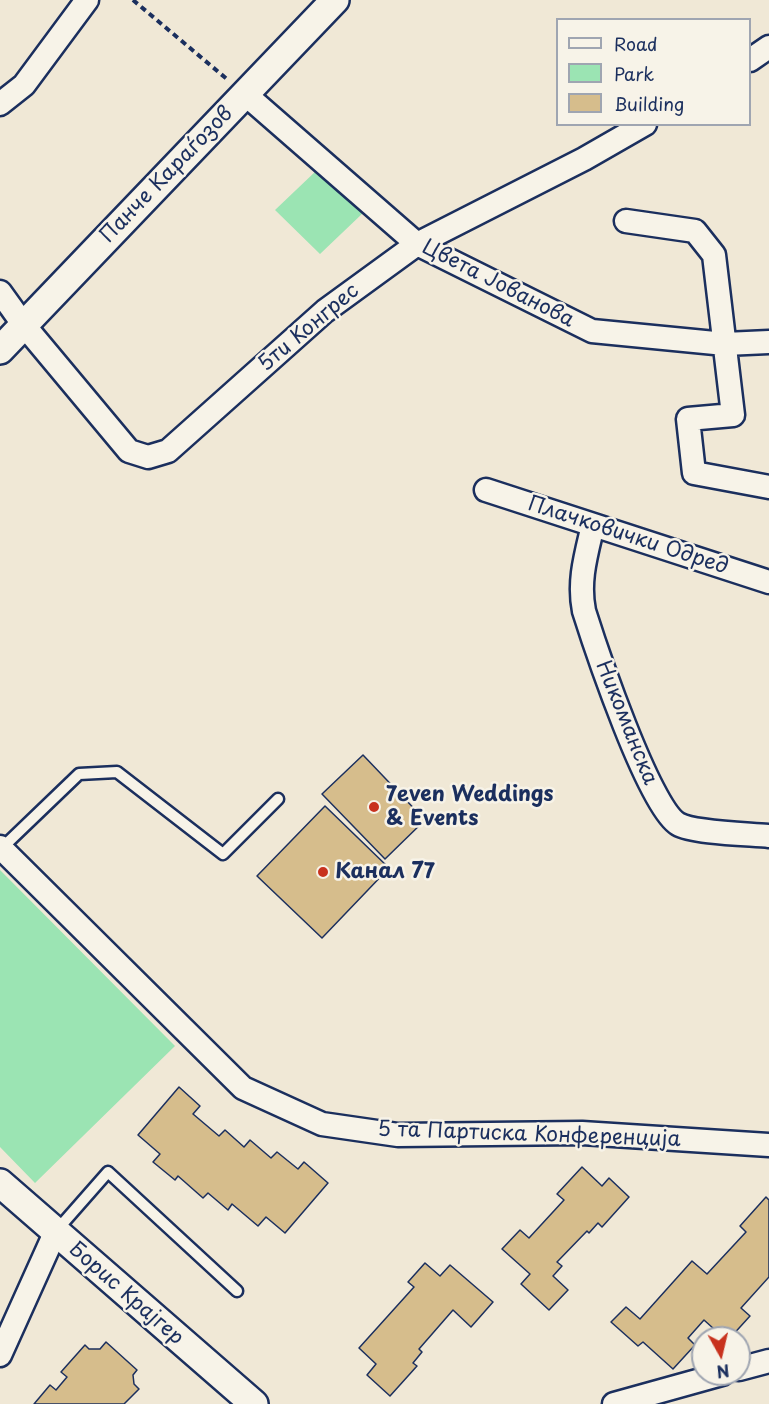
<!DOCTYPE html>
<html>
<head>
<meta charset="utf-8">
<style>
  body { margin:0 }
  #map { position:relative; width:769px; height:1404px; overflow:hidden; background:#f0e8d6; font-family:"Playpen Sans",sans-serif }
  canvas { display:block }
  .legend { position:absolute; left:556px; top:18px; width:195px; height:108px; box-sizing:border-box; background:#f7f3e8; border:2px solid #9fa5b1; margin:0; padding:8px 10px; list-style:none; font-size:18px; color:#1b2f5e }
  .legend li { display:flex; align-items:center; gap:12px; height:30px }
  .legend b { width:30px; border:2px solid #9fa5b1 }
  .north { position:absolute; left:691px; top:1326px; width:60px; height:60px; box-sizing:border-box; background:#f7f3e8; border:2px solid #9fa5b1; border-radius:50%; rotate:172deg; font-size:16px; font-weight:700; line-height:24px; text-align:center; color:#1b2f5e }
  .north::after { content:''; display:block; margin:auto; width:21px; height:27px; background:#c8321e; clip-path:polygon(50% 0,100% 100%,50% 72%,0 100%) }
</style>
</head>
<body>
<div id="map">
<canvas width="769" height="1404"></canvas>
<ul class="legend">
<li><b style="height:8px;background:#f7f3e8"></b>Road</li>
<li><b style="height:16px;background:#9be4b3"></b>Park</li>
<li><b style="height:16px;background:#d6bd8c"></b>Building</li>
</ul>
<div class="north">N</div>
</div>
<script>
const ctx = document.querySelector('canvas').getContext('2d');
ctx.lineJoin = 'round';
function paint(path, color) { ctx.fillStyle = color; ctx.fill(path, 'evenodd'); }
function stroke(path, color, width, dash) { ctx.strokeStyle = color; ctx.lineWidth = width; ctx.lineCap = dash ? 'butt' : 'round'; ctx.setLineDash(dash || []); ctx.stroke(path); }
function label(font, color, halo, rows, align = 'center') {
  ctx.font = font + ' "Playpen Sans",sans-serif'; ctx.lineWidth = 5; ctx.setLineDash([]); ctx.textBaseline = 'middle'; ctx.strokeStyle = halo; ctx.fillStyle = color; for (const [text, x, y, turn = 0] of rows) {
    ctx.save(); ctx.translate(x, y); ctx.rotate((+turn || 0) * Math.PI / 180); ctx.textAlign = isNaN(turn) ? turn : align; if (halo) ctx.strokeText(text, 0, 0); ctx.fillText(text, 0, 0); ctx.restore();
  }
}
const green = new Path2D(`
  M317,170L363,213L320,254L275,210Z
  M0,870L175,1046L35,1183L0,1147Z`);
const building = new Path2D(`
  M363,755L425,820L385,859L322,794Z
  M325,806L389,868L322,938L257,876Z
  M179,1087L200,1106L193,1114L219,1136L225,1130L244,1147L250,1140L271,1158L277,1152L298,1169L304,1162L328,1183L285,1233L266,1217L258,1226L232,1204L228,1210L208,1193L203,1198L178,1176L175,1180L153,1162L160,1154L138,1135Z
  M582,1167L602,1186L609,1178L629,1197L602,1227L598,1223L589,1233L587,1231L557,1262L562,1266L553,1276L568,1290L549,1310L521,1284L530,1274L502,1249L520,1230L529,1238L564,1200L557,1194Z
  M766,1197L769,1200V1277L741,1308L750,1316L730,1338H724L704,1320L688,1338L695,1345L673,1369L643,1342L638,1346L611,1322L626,1307L640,1319L692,1261L707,1274L746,1232L740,1226Z
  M425,1263L440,1276L450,1265L493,1302L471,1327L453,1310L419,1349L422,1352L413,1363L417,1366L390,1396L367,1375L376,1364L359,1348L414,1287L408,1282Z
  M106,1342L137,1370L133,1375L134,1384L139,1389L124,1404H34L50,1385L56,1390L67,1377L61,1372L85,1345L89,1349H100Z`);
const path = new Path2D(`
  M133,0L228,80`);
const service = new Path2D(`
  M2,848L79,774L117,772L223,854L278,799
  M57,1230L108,1172L237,1291`);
const minor = new Path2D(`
  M750,60L769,47
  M245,94L417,244L592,331L725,344L769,342
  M0,104L24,85L87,0
  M626,221L695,231L714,255L733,415L688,419L694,473L769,487
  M0,292L23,324L129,451L148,457L168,451L325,311L417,244L584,159L645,124
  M486,490L769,582
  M593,525C586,555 578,581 584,611C596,649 649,807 678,824C693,833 749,834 769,836
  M0,847L243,1088L322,1124L398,1135L582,1133L769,1145
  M0,1355L55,1233
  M739,1369L769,1361
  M614,1404L722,1374`);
const tertiary = new Path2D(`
  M0,350L335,0
  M0,1183L254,1404`);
const markers = [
  [374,807,6,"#c8321e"],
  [323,872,6,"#c8321e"]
];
const streetNames = [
  ["Панче Караѓозов",167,175,-46],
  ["Цвета Јованова",498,284,27],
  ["5ти Конгрес",309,328,-40],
  ["Плачковички Одред",628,536,18],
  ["Никоманска",626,723,68],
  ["5 та Партиска Конференција",529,1135,2],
  ["Борис Крајгер",126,1294,41]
];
const poiNames = [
  ["7even Weddings",386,795],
  ["& Events",386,819],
  ["Канал 77",335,872]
];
paint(green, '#9be4b3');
paint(building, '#d6bd8c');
stroke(building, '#1b2f5e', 1.5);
stroke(service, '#1b2f5e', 15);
stroke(minor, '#1b2f5e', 27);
stroke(tertiary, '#1b2f5e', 32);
stroke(path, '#1b2f5e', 4, [6, 4.5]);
stroke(service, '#f7f3e8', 10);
stroke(minor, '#f7f3e8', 22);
stroke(tertiary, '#f7f3e8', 27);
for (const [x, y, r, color] of markers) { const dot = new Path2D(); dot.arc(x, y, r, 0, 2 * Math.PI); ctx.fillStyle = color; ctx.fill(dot); stroke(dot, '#f7f3e8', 2); }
label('21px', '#1b2f5e', '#f7f3e8', streetNames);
label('bold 21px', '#1b2f5e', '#f7f3e8', poiNames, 'left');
</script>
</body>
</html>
